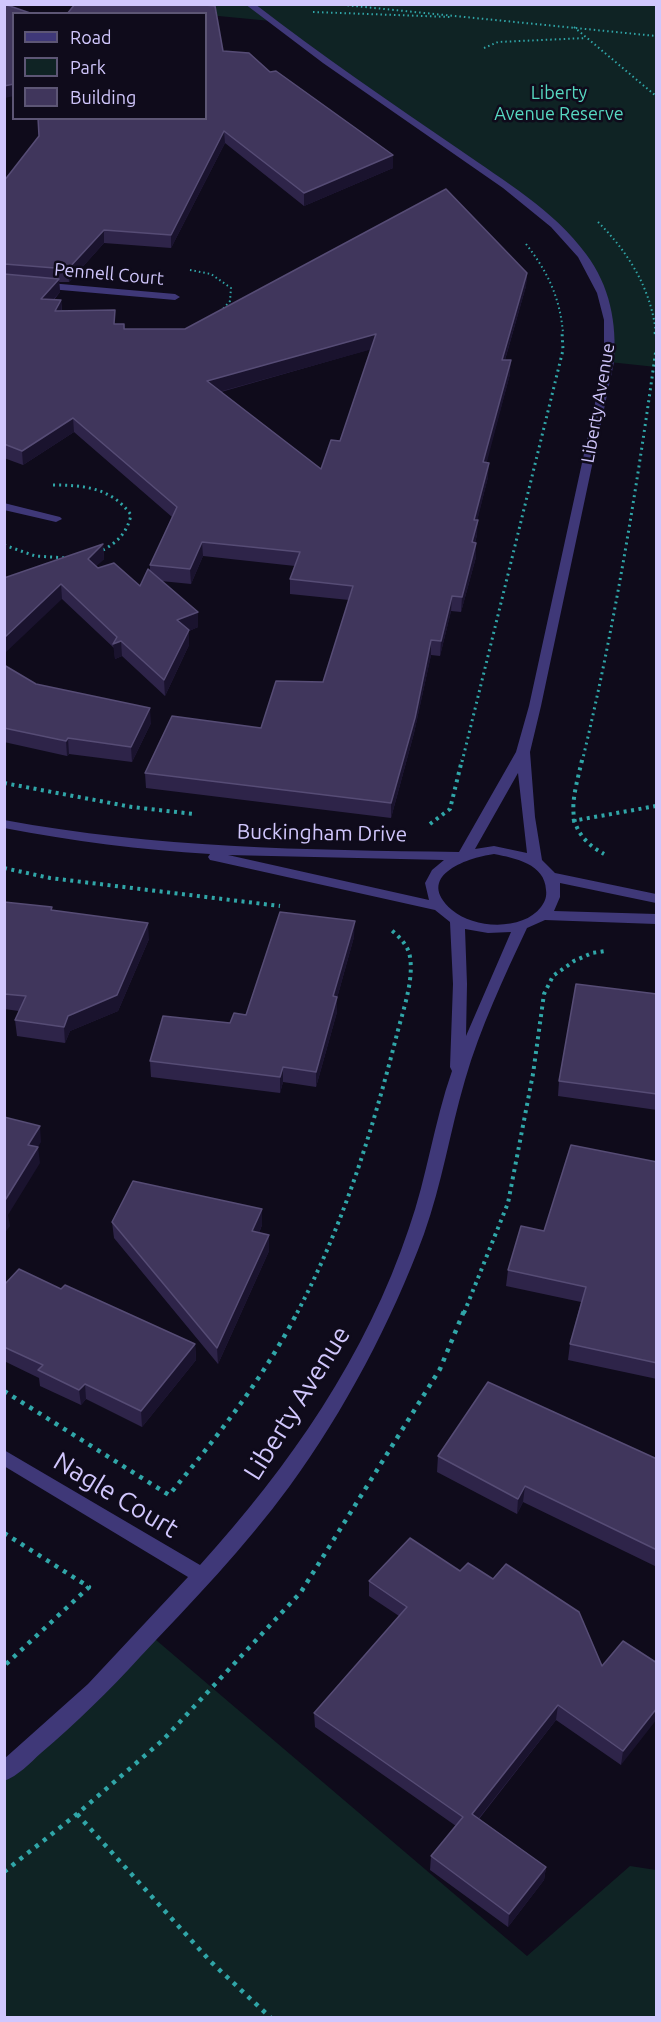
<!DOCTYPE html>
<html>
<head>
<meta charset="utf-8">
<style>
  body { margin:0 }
  #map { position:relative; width:661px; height:2022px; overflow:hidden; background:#0f0b1b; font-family:Ubuntu,sans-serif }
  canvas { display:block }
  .frame { position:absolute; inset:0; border:6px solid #d1c7fd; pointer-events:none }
  .legend { position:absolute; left:12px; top:12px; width:195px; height:108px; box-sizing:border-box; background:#0f0b1b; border:2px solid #5d5675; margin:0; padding:8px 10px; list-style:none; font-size:18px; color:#d1c7fd }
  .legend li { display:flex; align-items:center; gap:12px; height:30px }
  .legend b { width:30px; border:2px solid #5d5675 }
</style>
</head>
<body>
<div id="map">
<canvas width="661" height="2022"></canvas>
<div class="frame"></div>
<ul class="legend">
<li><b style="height:8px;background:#3f3878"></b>Road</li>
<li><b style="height:16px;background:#0f2324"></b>Park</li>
<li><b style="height:16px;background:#40365c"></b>Building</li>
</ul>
</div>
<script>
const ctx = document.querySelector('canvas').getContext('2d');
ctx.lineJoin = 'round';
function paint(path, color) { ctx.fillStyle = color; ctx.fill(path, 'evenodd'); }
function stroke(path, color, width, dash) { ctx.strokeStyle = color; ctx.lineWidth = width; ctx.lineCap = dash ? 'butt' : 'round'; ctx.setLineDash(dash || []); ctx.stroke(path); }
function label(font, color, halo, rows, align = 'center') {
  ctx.font = font + ' Ubuntu,sans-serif'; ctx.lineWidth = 5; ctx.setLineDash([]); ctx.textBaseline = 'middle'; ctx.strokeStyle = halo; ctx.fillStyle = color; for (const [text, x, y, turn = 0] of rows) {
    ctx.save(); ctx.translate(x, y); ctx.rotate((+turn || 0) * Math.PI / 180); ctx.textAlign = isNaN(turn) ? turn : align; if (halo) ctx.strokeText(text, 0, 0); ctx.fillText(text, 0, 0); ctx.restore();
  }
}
const green = new Path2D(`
  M103,5H656V367L609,362V314L582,255L534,209L271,21Z
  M149,1634L527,1956L630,1866L656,1870V2017L5,2018V1772Z`);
const pathFar3 = new Path2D(`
  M334,4L656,36
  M313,12L450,17
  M574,27L656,96
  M484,48L498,42L586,38
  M598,222C629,253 651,289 656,333
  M526,244C548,272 560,298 563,333
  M190,270L211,274L231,288L230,301L223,309`);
const pathFar2 = new Path2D(`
  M655,332L656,338
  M53,485C84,485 112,488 131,515C127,533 117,543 101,551
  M4,545L35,556L67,558
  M462,762L563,350L562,332
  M582,762C615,626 637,487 656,349`);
const pathFar1 = new Path2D(`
  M582,760C573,800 561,830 604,854
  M4,783L132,807L194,814
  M572,821L656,806
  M430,824L450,809L462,760
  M4,868L50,878L280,906
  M297,1313C343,1226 372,1132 396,1038C402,1013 414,982 410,957C408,944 398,936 389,928
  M464,1313L508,1203L533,1074L544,994L553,976L574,961L592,953L605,951`);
const path = new Path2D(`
  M4,1391L169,1495C217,1437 263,1379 298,1311
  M4,1533L89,1587L4,1666
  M77,1814L211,1962L271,2018
  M4,1872L77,1814L163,1740L301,1592L440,1369L464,1311`);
const street = new Path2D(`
  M245,4H255C321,55 391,103 460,150C504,181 554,210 586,254C610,286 617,323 614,362L541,706L530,752L535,817L542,860L555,873L656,894V903L560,883V897L554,911L656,914V924L545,920L527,928C504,977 480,1028 465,1080C450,1131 442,1184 424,1234C391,1323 345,1410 289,1487C246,1546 191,1603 140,1657C109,1691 76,1723 41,1753C30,1763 18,1776 4,1781V1759L88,1684L188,1577L4,1466V1450L200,1565C290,1466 366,1356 409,1228C427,1177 434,1122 452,1071L450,1067L453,984L450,922L435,910L215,861L210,860L208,857L210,854C141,850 73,841 4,828V820C155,848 306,850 459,852L516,752L529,706L604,362V320L597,293L578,257L551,227L503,188L323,63ZM518,773L527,853L494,846L475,849ZM494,854C515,858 545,864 546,890C547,896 545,902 541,907C523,931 474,929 452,910C414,877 465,858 494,854ZM228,855L444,860L432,870L425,883L429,900ZM465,929L488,933L511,932L466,1036L467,984Z
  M4,279L175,294L180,297L175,300L4,285Z
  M4,503L60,517L62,519L56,522L4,510Z`);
const wall = new Path2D(`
  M223,51L270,72L393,168L304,206L225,143L171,248L104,243L69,282H59L60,292L54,300H61L62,310L116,324H124L125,329H185L527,273L526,286L505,360L510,374L486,463L488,477L477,520V535L475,543L476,557L461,612L451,611L440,656L431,655L414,733L391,818L146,788L145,773L261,728L323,682L349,600L290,594V579L295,566L203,556L191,584L161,581L198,627L189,631V645L165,696L122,656L115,659L114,648L62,599L4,578L103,544L104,559L96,566L98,568L140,586L150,571V565L172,517L74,432L23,465L4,458V181L39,136ZM371,349L340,441L321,469L221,392Z
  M4,665L36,684L151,723L132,762L69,754L67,756L4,742Z
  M4,902L52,910L149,939L118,1011L70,1031L65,1043L17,1036L15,1020L19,1011L4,1009Z
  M354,937L337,998V1012L316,1087L283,1082L280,1093L151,1077L150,1061L230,1023L246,1015Z
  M657,995V1110L558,1096L559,1081Z
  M657,1162V1379L568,1360L570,1344L581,1302L506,1286L508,1270L544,1231Z
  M112,1222L262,1225L259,1233L269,1251L218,1364L114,1238Z
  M4,1285L195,1344L196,1360L142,1427L86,1399L81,1405L40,1386L39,1378L4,1361Z
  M438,1456L657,1459V1567L523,1502L517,1514L437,1472Z
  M369,1581L602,1666L657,1663L621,1765L556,1720L479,1819L546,1867L544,1880L508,1927L430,1870L431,1856L456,1826L315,1727L314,1713L399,1616L369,1596Z`);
const shadedWall = new Path2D(`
  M14,84V96L5,98L4,86Z
  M224,131L225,143L171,248V235Z
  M393,155V168L304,206V193Z
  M104,230V243L69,282L68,269Z
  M527,273L526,286L501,373L502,360Z
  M59,279L60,292L42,312L41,299Z
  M61,300L62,314L55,311Z
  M376,334V348L208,395L207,381Z
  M511,360L510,374L483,477V462Z
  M73,418L74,432L23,465L22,451Z
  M489,463L488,477L474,534V520Z
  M478,520L477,535L471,557L472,542Z
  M202,542L203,556L191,584L190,569Z
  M476,543V557L461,612L462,597Z
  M103,544L104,559L89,573L88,559Z
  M61,584L62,599L4,654V638Z
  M452,596L451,611L440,656L441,641Z
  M198,612V627L189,631V645L165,696L164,680L177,620Z
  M431,640V655L414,733L391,818V803Z
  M121,641L122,656L115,659L113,644Z
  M150,708L151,723L132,762L131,747Z
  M68,738L69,754L67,756L66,741Z
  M355,921L354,937L337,998V1012L316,1087V1072L333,996Z
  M148,923L149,939L118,1011L70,1031L65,1043L64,1027L68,1016Z
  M283,1067V1082L280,1093V1077Z
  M40,1126L41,1142L38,1147L40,1163L8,1215L10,1226L4,1234V1202L28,1145Z
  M262,1209V1225L253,1247L252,1231Z
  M269,1235V1251L218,1364L217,1348Z
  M195,1344L196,1360L142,1427L141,1411Z
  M85,1384L86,1399L81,1405L79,1390Z
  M525,1486L523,1502L517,1514L518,1499Z
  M558,1705L556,1720L471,1828L472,1814Z
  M657,1708V1719L621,1765L623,1751Z
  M546,1867L544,1880L508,1927L509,1914Z`);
const building = new Path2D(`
  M4,4L33,14H14V84L4,86Z
  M75,4H195L215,6L223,51L249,53L270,72L276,71L393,155L304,193L224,131L171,235L104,230L68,269L4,264V181L39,136L38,118H206V14H67Z
  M446,189L527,273L502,360H511L483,462L489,463L474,520H478L472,542L476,543L462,597L452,596L441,641L431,640L415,718L391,803L145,773L172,716L261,728L276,681L323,682L353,586L290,579L300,552L202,542L190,569L150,565L177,507L73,418L22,451L4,444V274L59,279L41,299L61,300L55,311L115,310L114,324H124V329H185ZM376,334L340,441L331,440L321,469L207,381Z
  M103,544L88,559L98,568L114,563L140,586L148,569L198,612L177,620L189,630L164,680L121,641L113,644L117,637L61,584L4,638V578Z
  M4,665L36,684L150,708L131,747L68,738L66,741L4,728Z
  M4,902L52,907L51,910L148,923L117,995L68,1016L64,1027L15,1020L26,996L4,994Z
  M280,912L355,921L333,996L337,997L316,1072L283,1067L280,1077L150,1061L163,1016L230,1023L234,1013L246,1015Z
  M576,984L657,994V1094L559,1081Z
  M4,1117L40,1126L28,1145L38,1147L4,1202Z
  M571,1145L657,1162V1363L570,1344L586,1287L508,1270L521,1226L544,1231Z
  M133,1181L262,1209L252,1231L269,1235L217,1348L112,1222Z
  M19,1269L61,1289L65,1285L195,1344L141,1411L85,1384L79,1390L38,1370L43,1365L4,1347V1285Z
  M488,1382L657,1459V1550L525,1486L518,1499L438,1456Z
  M410,1538L460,1571L468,1563L493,1579L506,1564L579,1612L602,1666L623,1641L657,1663V1708L623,1751L558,1705L472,1814L546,1867L509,1914L431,1856L463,1817L314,1713L407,1607L369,1581Z`);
const farParknames = [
  ["Liberty",559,93],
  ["Avenue Reserve",559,114]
];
const farStreetnames = [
  ["Pennell Court",109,274,5],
  ["Liberty Avenue",598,403,-80]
];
const streetNames = [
  ["Buckingham Drive",322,833,1]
];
const nearStreetnames = [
  ["Liberty Avenue",297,1403,-58],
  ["Nagle Court",116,1495,31]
];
paint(green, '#0f2324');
stroke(pathFar3, '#30a6a8', 2, [1.5, 3]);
stroke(pathFar2, '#30a6a8', 3, [2, 4]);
stroke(pathFar1, '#30a6a8', 4, [3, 4.5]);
stroke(path, '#30a6a8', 4.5, [4, 6]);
paint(street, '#3f3878');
paint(wall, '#2e2449');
paint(shadedWall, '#1a132e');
paint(building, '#40365c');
stroke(building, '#564c75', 1.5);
label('18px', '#57d9c2', '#0f0b1b', farParknames);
label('18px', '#d1c7fd', '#0f0b1b', farStreetnames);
label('21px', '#d1c7fd', '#0f0b1b', streetNames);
label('26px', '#d1c7fd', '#0f0b1b', nearStreetnames);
</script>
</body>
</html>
